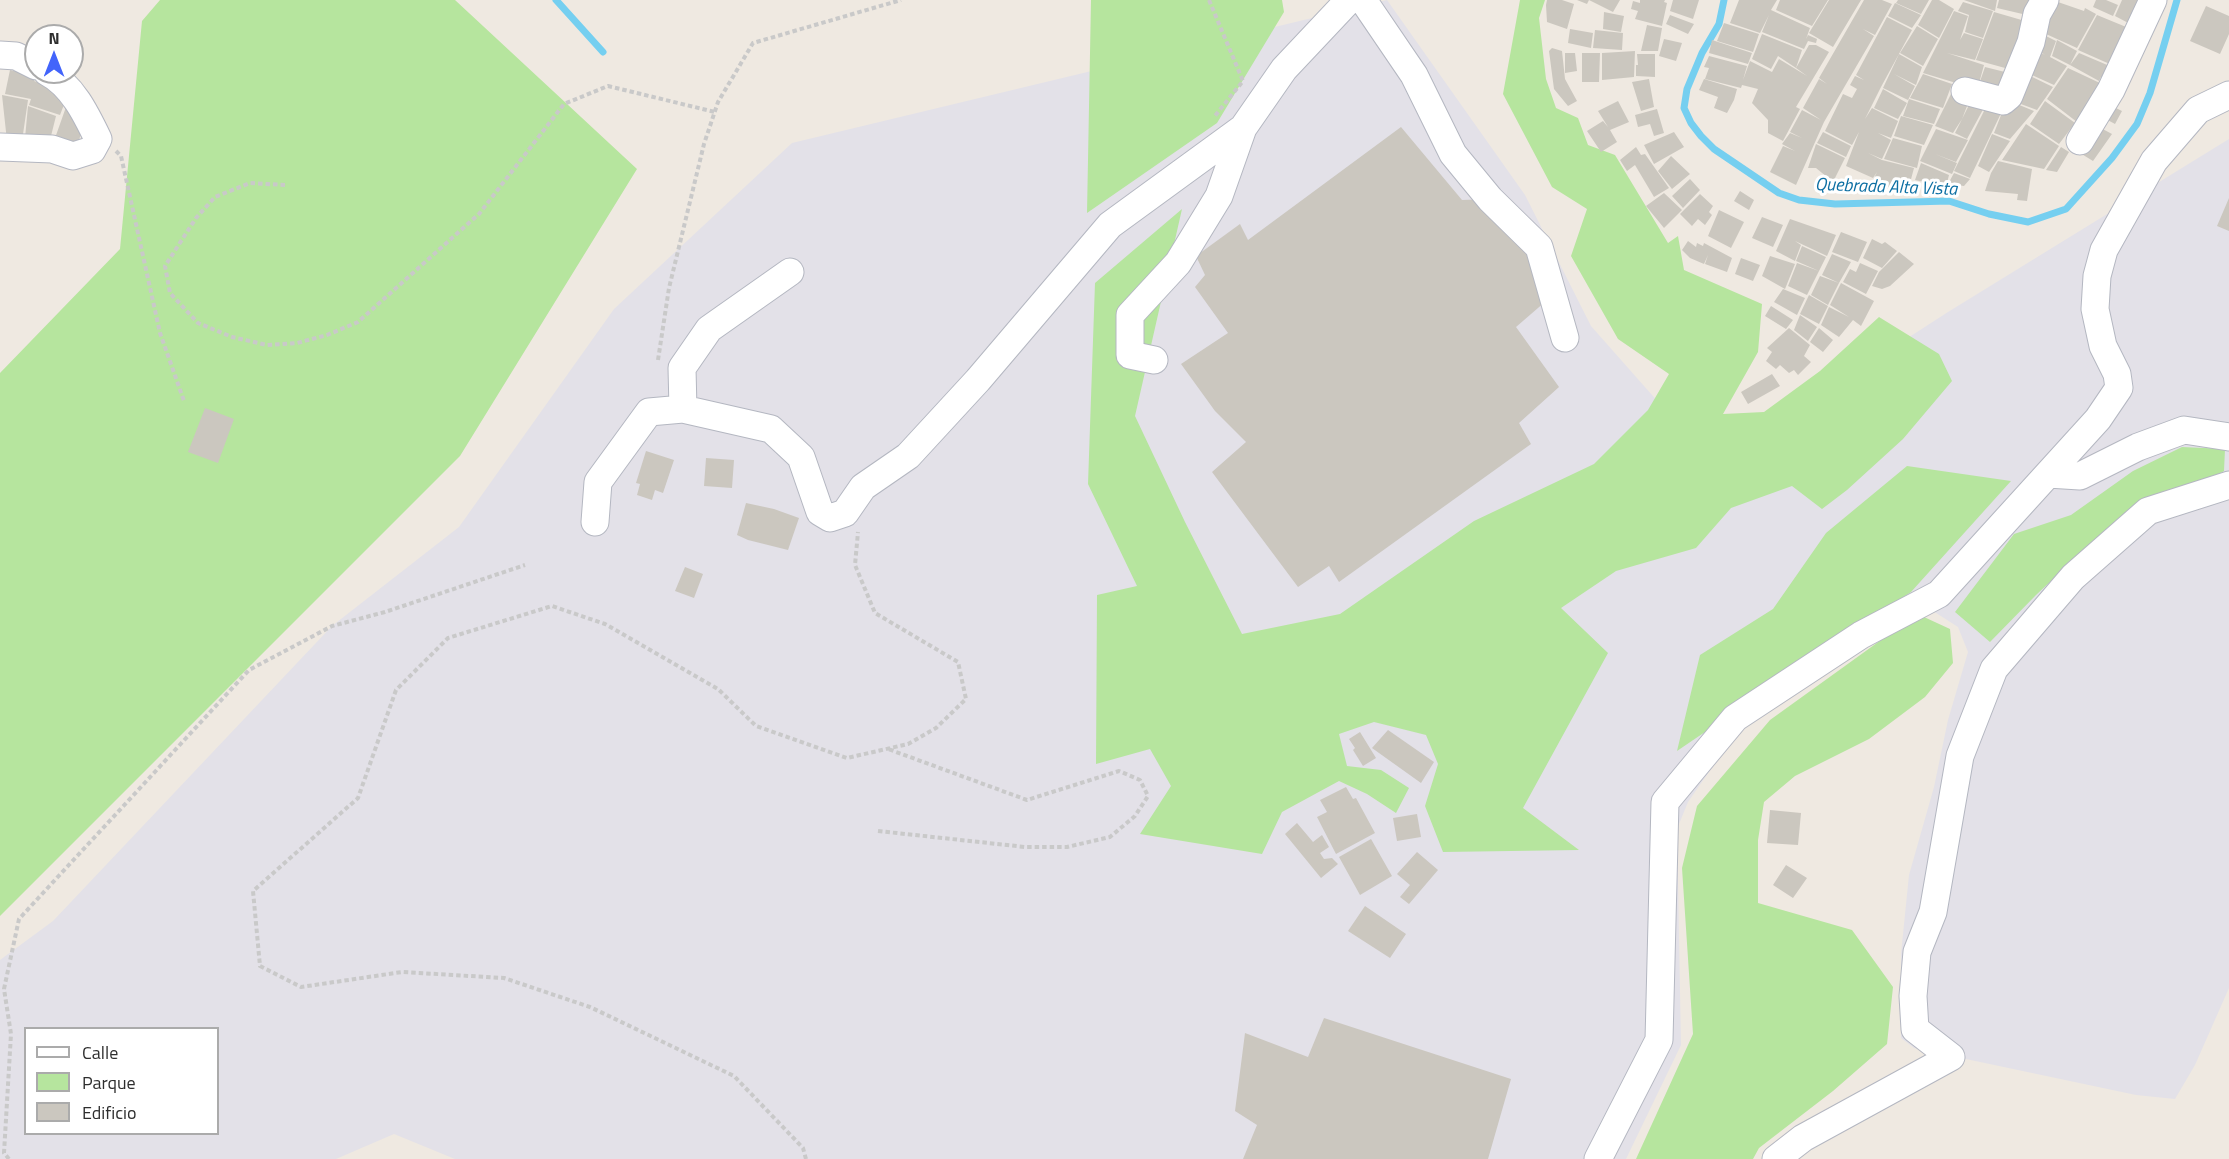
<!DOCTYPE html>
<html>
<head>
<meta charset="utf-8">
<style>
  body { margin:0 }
  #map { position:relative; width:2229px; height:1159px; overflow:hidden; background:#efe9e1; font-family:"Titillium Web",sans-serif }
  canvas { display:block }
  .legend { position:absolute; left:24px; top:1027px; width:195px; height:108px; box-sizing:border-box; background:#fff; border:2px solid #ababab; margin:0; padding:8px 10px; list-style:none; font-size:18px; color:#2e2e2e }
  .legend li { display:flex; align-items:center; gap:12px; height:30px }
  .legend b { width:30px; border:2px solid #ababab }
  .north { position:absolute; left:24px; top:24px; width:60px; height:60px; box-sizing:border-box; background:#fff; border:2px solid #ababab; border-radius:50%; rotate:0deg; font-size:16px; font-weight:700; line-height:24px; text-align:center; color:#2e2e2e }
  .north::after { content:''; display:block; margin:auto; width:21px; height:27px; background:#4264fb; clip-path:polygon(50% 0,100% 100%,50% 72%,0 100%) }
</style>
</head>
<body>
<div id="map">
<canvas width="2229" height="1159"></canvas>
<ul class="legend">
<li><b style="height:8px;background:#fff"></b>Calle</li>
<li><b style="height:16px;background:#b6e59e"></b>Parque</li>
<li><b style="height:16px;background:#cbc7bf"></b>Edificio</li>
</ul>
<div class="north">N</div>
</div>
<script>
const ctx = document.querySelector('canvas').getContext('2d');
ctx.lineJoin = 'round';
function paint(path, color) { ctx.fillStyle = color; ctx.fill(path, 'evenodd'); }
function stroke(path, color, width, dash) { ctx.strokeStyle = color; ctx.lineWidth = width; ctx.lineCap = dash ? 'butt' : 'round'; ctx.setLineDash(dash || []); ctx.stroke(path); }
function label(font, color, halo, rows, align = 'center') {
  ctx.font = font + ' "Titillium Web",sans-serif'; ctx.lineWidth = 6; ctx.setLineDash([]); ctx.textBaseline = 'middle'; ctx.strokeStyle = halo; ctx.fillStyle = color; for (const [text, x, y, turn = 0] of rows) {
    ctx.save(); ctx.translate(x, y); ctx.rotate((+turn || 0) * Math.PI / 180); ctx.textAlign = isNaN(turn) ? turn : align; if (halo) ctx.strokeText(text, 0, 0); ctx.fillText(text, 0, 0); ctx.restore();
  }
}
const industrial = new Path2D(`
  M1387,0L1525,195L1591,326L1713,464L1948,312L2229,139V988L2195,1065L2175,1099L2136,1095L1914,1048L1901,1038V954L1909,875L1934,787L1948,720L1968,652L1958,627L1933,611L1911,614L1741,726L1688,802L1677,829L1681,1045L1626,1159H455L394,1134L336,1159H0V960L53,921L332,626L459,527L614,309L792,143ZM26,1028H218V1134H26Z`);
const green = new Path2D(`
  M160,0H455L637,169L460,456L0,916V373L120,249L142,21Z
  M1091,0H1282L1284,12L1217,123L1087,213Z
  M1520,0H1545L1539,18L1546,79L1556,108L1578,118L1588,145L1615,155L1668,243L1678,236L1684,270L1762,304L1758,352L1723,414L1764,412L1820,371L1879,317L1939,354L1952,381L1903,439L1847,490L1822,509L1792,486L1731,508L1696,548L1616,571L1561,608L1608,653L1523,808L1579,850L1443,852L1425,806L1438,764L1426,735L1374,722L1339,734L1347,766L1381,770L1409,788L1396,813L1367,794L1339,781L1282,812L1262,854L1140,834L1171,786L1150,749L1096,764L1097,595L1137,586L1088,484L1095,283L1182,209L1135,416L1185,522L1242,634L1340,614L1474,521L1594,464L1648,410L1669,374L1618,339L1571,256L1587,209L1552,187L1503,94Z
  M2182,447L2225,449L2224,471L2204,482L2148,497L2102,533L2036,595L1990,642L1955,612L2014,534L2071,515L2133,471Z
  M1907,466L2011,481L1911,592L1677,751L1700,655L1773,609L1826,533Z
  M1924,617L1950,629L1953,663L1925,697L1869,739L1795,776L1764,802L1758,840V903L1852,930L1893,987L1887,1044L1833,1091L1759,1148L1753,1159H1636L1693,1034L1682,868L1697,806L1770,720L1906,622Z`);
const stream = new Path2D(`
  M556,0L603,52
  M1724,0L1719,24L1702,53L1687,89L1684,108L1691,123L1701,136L1714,149L1779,193L1799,200L1835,204L1949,201L1989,214L2028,222L2066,209L2112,158L2137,124L2150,93L2177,0`);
const building = new Path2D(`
  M1547,0H1562L1574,4L1567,29L1547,22L1546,5Z
  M1577,0H1620L1613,12L1589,0L1587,4Z
  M1640,0H1665L1664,2L1667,3L1662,26L1635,19L1638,11L1631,9L1633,1L1640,3Z
  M1673,0H1699L1693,19L1670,11Z
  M1739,0H1777L1771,10L1810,28L1806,39L1808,35L1817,39L1816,43L1808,41L1804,49L1762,32L1769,15L1760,33L1730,23Z
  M1780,0H1828L1812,26L1776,10Z
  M1829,0H1861L1833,47L1809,33Z
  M1864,0H1882L1892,4L1875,35L1863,29L1874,36L1824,122L1796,185L1770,172L1783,146L1795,151L1782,144L1790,133L1802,138L1790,132L1802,110L1821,120L1803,108L1819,79L1827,84L1819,78Z
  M1898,0H1929L1921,14L1896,3Z
  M1932,0H1939L1954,9L1939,38L1918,25Z
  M1964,0H1997L1995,11Z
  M1999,0H2037L2031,16L1997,8Z
  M2096,0H2106L2118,5L2113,16L2093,7Z
  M2122,0H2145L2134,26L2115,16Z
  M2055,1L2084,11L2085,8L2096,14L2077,48L2057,39L2058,37L2057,39L2046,34L2050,21L2044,18Z
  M1963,2L1993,11L1983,38L1965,32L1969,15L1958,11Z
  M1895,3L1921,15L1912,28L1888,16Z
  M2206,6L2229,16V34L2220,54L2190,41Z
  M1954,11L1968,16L1960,40L1964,33L1983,39L1975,60L1947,53L1984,65L1978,87L1985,67L2013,74L2006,98L1923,73Z
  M1604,12L1624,16L1621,32L1603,29Z
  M1994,12L2032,23L2016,71L1976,60Z
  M1670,15L1694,24L1688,34L1666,24Z
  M2097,15L2131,29L2112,65L2078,50Z
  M1887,17L1912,30L1881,87L1878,86L1881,87L1865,119L1872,108L1898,121L1891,138L1878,133L1891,140L1882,159L1868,153L1882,160L1914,168L1910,183L1900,179V189H1873V180L1877,172L1873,178L1846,166L1859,132L1852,145L1825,131L1843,94L1852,98L1857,89L1850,85L1855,76L1864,80L1856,75Z
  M1724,23L1759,34L1753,52L1717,41Z
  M1647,25L1662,28L1658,51H1641Z
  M1917,26L1938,39L1923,66L1900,53Z
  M1570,29L1593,33L1591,48L1568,43Z
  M1595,30L1623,33L1622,50L1593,48Z
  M1762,34L1802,50L1796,68L1778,56L1771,69L1752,59Z
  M2044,35L2056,41L2050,57L2067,66L2054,85L2023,71L2032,48L2045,55L2032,46Z
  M1664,39L1682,43L1676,61L1659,56Z
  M1712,40L1752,53L1748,64L1709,53Z
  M2057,40L2077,51L2070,65L2052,56Z
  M1809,45H1816L1829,52L1796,107L1800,109L1783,141L1768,133V120L1752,103L1758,89L1742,85L1741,88L1705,79L1709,68L1704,67L1709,56L1747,66L1743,80L1750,61L1772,72L1779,59L1807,76L1796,68Z
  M1552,48L1562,51L1565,79L1577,101L1568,106L1554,89L1549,51Z
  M1635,51L1634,77L1602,80V53Z
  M1565,53H1575L1577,71L1565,73Z
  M1582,53H1600L1599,82H1582Z
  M2079,53L2112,67L2107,80L2101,77L2099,81L2070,65Z
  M1637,54H1655V77L1636,76V65H1638Z
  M1899,54L1922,67L1916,85L1894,74L1915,86L1908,100L1883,88Z
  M2068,68L2102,84L2077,122L2047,99Z
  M10,70L35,76L34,81L52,87L65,102L60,115L29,105L31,99L5,94Z
  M2022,72L2053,87L2037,110L2010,100Z
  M1923,74L1952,84L1943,108L1910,98Z
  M1649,79L1654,107L1641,111L1632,82Z
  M1704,79L1737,89L1734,100L1727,113L1714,108L1718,97L1699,90Z
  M1954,88L1971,96L1962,119L1953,133L1935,126Z
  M1883,89L1907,103L1898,119L1874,108Z
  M2,95L28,100L22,141H7Z
  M1973,97L1986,104L1967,139L1955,133Z
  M1909,99L1940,109L1934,124L1903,116Z
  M1990,99L2004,107L1970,178L1954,171Z
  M2007,100L2034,111L2010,139L1994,133Z
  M1618,101L1629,122L1610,130L1617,142L1601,152L1587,131L1603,121L1608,127L1598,111Z
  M2045,101L2075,123L2059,144L2030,124Z
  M2110,105L2122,111L2115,124L2102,117Z
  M28,106L56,116L50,140L25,138Z
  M66,107L83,126L78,144L54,141Z
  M1657,109L1664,133L1654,136L1650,124L1638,127L1635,115Z
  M1901,116L1933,125L1924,145L1894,136Z
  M2026,124L2059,146L2044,169L2002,160Z
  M2097,126L2112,134L2093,161L2080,153Z
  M1401,127L1462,200L1490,199L1553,295L1516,327L1559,387L1519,423L1531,444L1339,582L1329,566L1298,587L1212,472L1246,442L1215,411L1181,364L1228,333L1195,287L1205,275L1196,256L1240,224L1248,240Z
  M1936,129L1968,140L1956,162L1935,154L1957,163L1952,174L1920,161Z
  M1674,132L1684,147L1654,164L1644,145Z
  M1823,132L1851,146L1846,157L1817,143Z
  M1992,134L2010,141L1989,172L1978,166Z
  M1893,138L1922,146L1917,168L1884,159Z
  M1816,144L1845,158L1833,182L1816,168H1808Z
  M1636,147L1641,155L1645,154L1669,188L1654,197L1635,165L1627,171L1620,160Z
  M2061,147L2069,152L2057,172L2046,170Z
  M1671,156L1690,174L1672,189L1658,171Z
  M1998,161L2032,169L2027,201L2017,200L2018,194L1985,191L1991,173Z
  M1921,163L1949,175L1946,187L1915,180Z
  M1954,173L1970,179L1964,186L1948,184Z
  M1690,179L1700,190L1683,208L1672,196Z
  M1740,191L1754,200L1749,210L1734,201Z
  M1664,193L1682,210L1664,228L1646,206Z
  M1700,194L1713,206L1709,212L1712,215L1705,225L1698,219L1692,226L1680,214Z
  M2229,198V231L2217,226Z
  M1719,210L1744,222L1731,248L1708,236Z
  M1762,217L1783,225L1773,247L1752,238Z
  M1790,219L1836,235L1827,256L1795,241L1801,245L1795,261L1776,251Z
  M1841,232L1867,242L1858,262L1832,252Z
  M1872,239L1882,244L1885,242L1897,251L1882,268L1863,258Z
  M1688,241L1696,247L1697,243L1703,246L1704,243L1732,258L1727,272L1705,264L1708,255L1704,264L1690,258L1682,250Z
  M1802,246L1826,257L1819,271L1796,261Z
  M1899,252L1914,264L1890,286L1882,289L1872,286L1879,272Z
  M1832,254L1851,262L1839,283L1822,275Z
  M1770,256L1795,264L1785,289L1762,276Z
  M1741,258L1760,265L1753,281L1735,274Z
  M1797,263L1819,271L1807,295L1788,286Z
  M1860,263L1878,271L1866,294L1843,282L1850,269L1856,272Z
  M1820,276L1839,283L1828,305L1811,295Z
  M1841,283L1874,301L1861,326L1853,320L1839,337L1821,325L1829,307L1849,317L1830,305Z
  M1783,289L1805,298L1797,315L1774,302Z
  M1809,295L1828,306L1819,324L1800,314Z
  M1771,306L1793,320L1786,329L1765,316Z
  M1800,315L1817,327L1808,341L1794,330Z
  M1789,328L1810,345L1804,356L1811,362L1798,375L1794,370L1789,373L1780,365L1776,369L1766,361L1772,352L1767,348Z
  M1819,328L1833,340L1823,352L1810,342Z
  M1772,374L1780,386L1748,404L1741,392Z
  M205,408L234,419L218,463L188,452Z
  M646,451L674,460L663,493L655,490L652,500L637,495L640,484L636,483Z
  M706,458L734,460L732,488L704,486Z
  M746,503L774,509L799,518L788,550L748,540L737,535Z
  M685,567L703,574L694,598L675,591Z
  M1388,730L1434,762L1421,783L1372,748Z
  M1360,732L1376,758L1363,766L1353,750L1355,748L1349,739Z
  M1346,787L1353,799L1356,798L1375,833L1336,854L1317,817L1327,812L1320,800Z
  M1770,810L1801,813L1798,845L1767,843Z
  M1417,814L1421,837L1397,841L1393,818Z
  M1297,823L1313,842L1322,835L1329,847L1320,853L1324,859L1332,858L1338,864L1321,878L1285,834Z
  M1371,839L1392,876L1360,895L1339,857Z
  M1417,852L1438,870L1409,904L1400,897L1410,885L1397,874Z
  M1786,865L1807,878L1793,898L1773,885Z
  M1365,906L1406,934L1390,958L1348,931Z
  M1324,1018L1511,1079L1488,1159H1243L1257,1125L1235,1111L1245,1033L1308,1057Z`);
const path = new Path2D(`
  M1209,0L1243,81L1214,117
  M116,151L121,156L160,333L184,401
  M285,185L250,183L215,197L196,218L165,266L170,293L198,323L232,337L267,345L297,343L327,335L358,322L479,214L564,104L608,86L715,112
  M658,360L669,288L704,144L718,102L753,43L901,0
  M878,831L1025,847H1067L1110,837L1135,816L1148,796L1140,780L1119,771L1027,800L888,749
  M9,1159L4,1153L11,1034L4,989L19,919L249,670L332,626L385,612L525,565
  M806,1159L803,1148L734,1076L590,1007L504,978L402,972L301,987L260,966L253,891L358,798L396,690L448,638L552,606L605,624L718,689L756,726L847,758L908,744L936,728L966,699L958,662L875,613L855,565L858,532`);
const minor = new Path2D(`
  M1363,0L1414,75L1453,154L1490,199L1539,247L1565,338
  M0,55L16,56L36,66
  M1965,91L2003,101L2009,96L2031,42L2037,14L2045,0
  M2080,141L2111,90L2153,0
  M0,147L52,149L73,156L92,150L98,139C86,114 72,85 47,72
  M1154,360L1130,355V315L1178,263L1219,196L1243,128L1284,69L1349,0
  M683,409L682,368L709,329L790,272
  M2048,474L2080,476L2138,447L2184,430L2229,437
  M595,522L598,482L649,412L683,409L771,429L801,457L820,512L830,518L845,513L863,487L908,456L978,380L1110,225L1243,128
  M1598,1159L1659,1040L1665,802L1735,718L1861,635L1939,594L2098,419L2119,388L2117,374L2103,346L2095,309L2097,276L2104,250L2154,161L2198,110L2229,95
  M1776,1159L1803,1138L1951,1057L1915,1029L1913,996L1917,952L1933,912L1960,756L1994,669L2073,577L2148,511L2229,485`);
const waterNames = [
  ["Quebrada Alta Vista",1886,188,2]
];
paint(industrial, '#e3e1e8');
paint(green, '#b6e59e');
stroke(stream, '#75cff0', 7);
paint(building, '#cbc7bf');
stroke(minor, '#b4b7c1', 29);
stroke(path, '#c9c9c9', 4, [4.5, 3]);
stroke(minor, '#fff', 27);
label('italic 18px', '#0d6fa3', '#fff', waterNames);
</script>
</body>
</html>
